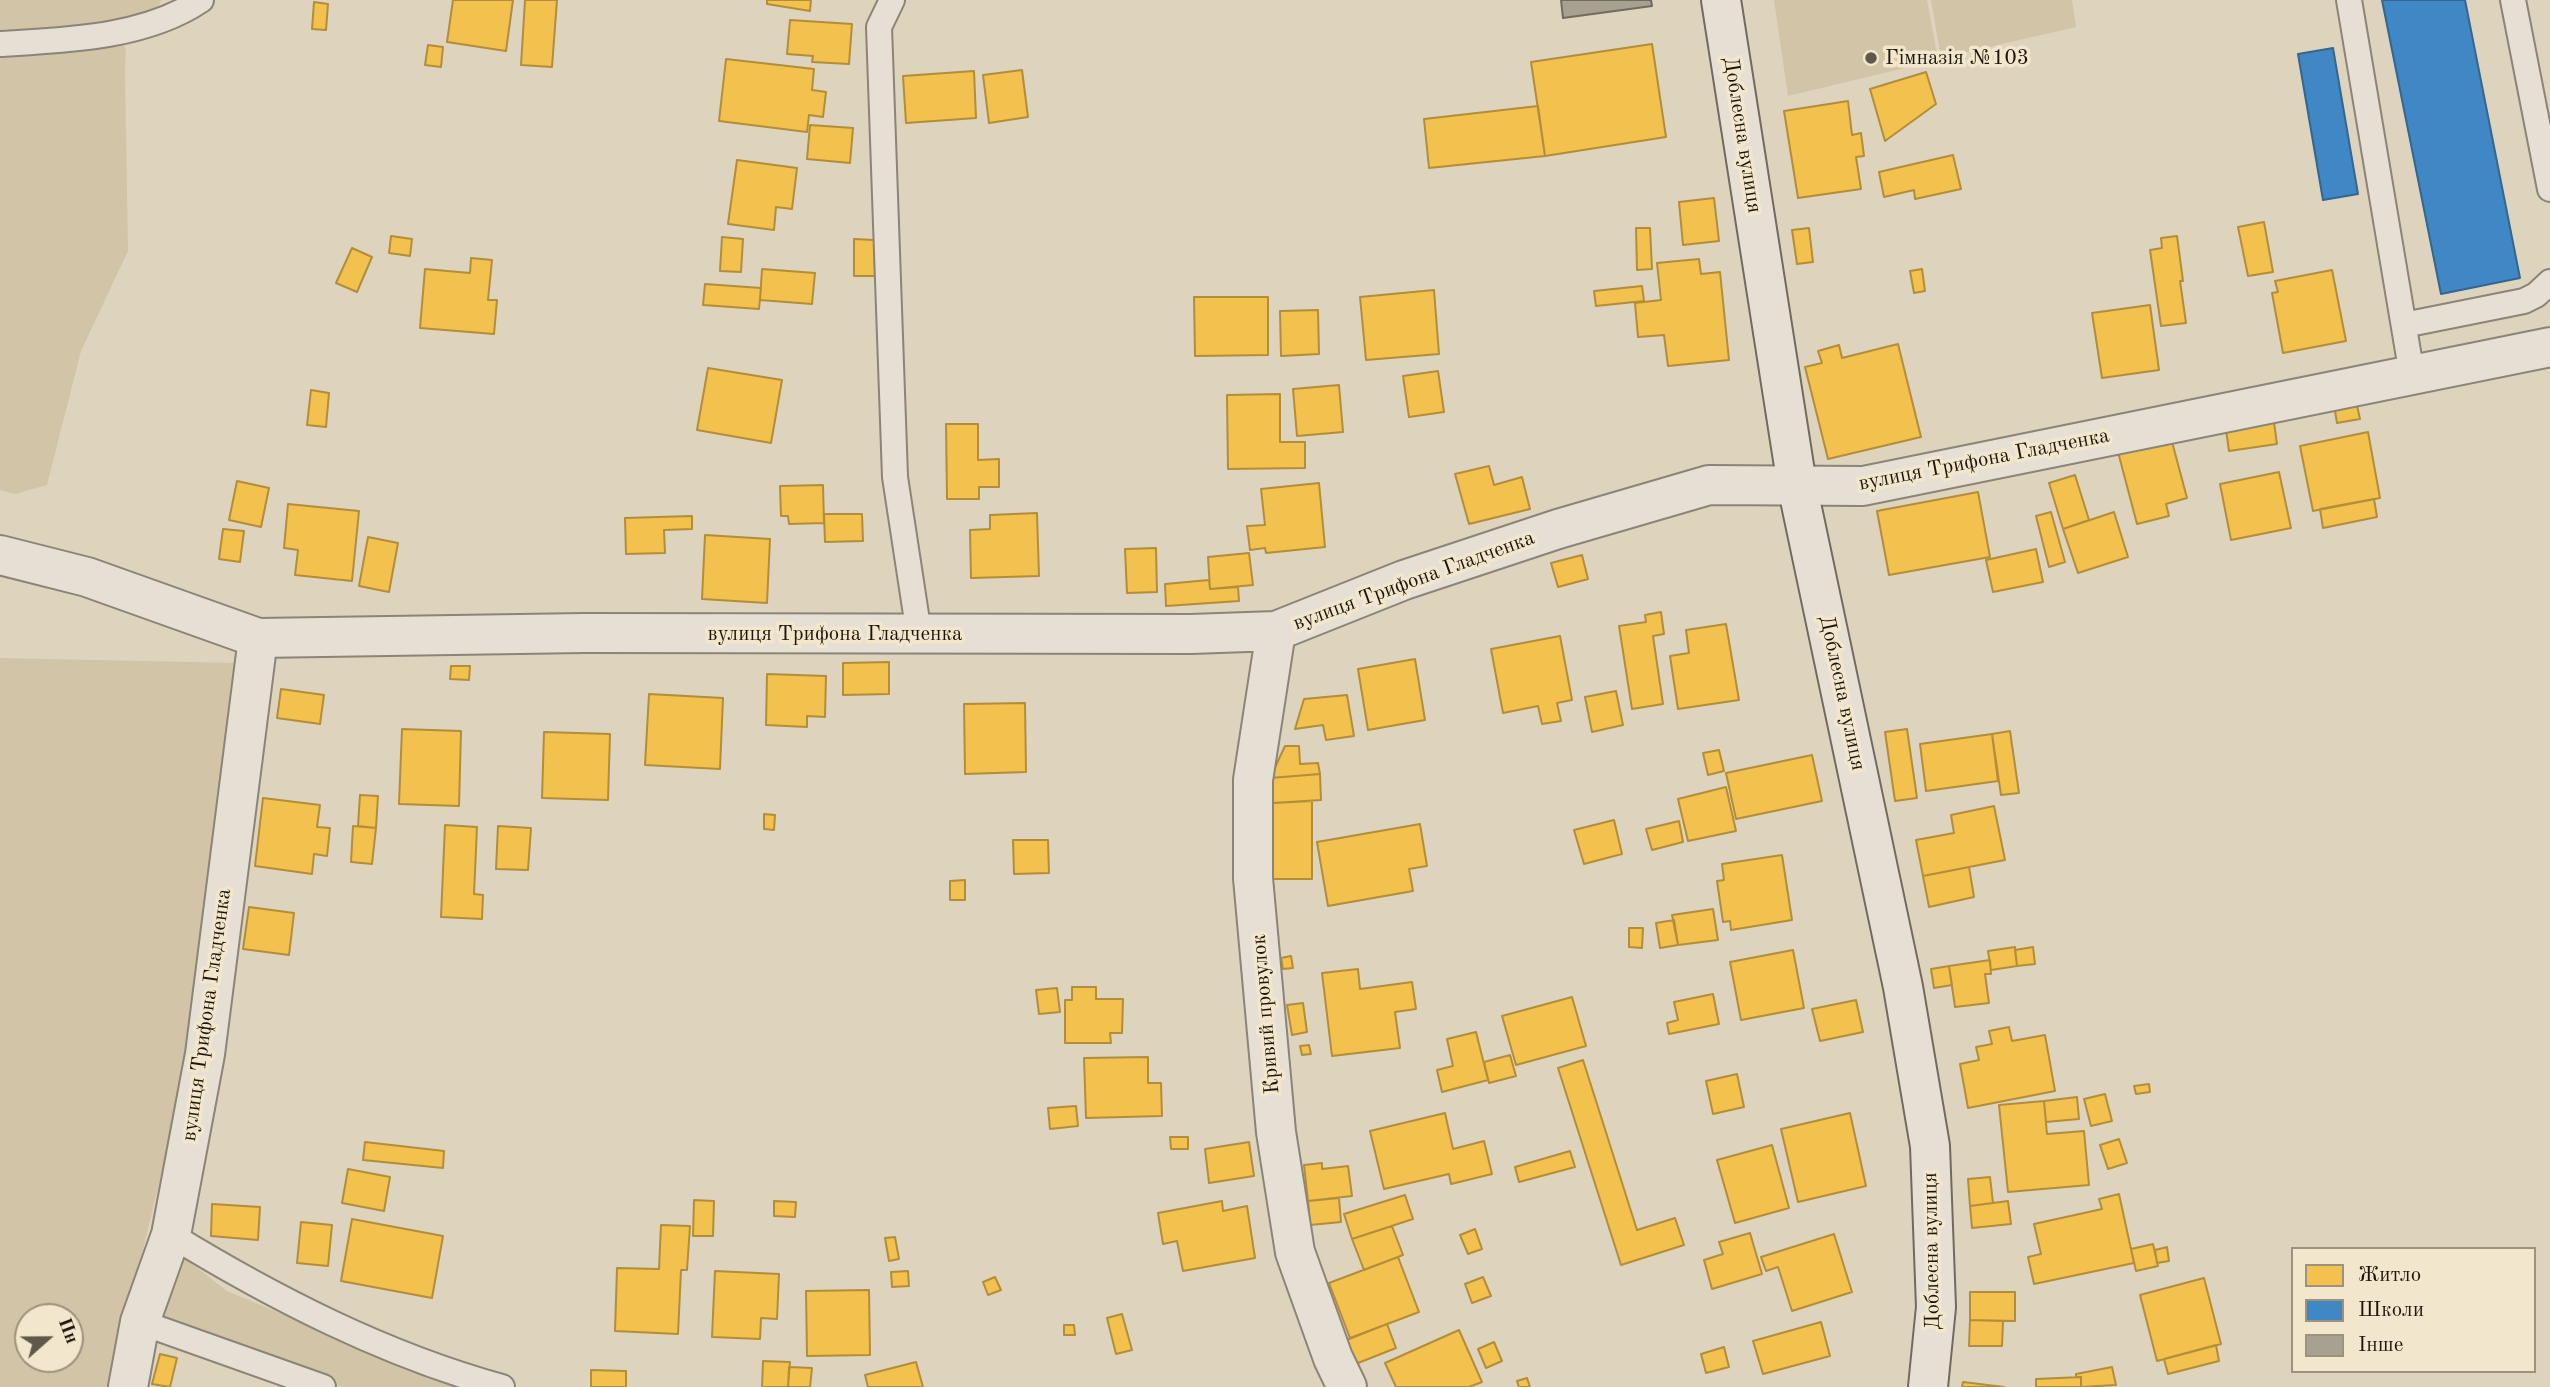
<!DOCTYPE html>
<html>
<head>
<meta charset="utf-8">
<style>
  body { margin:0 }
  #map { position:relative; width:2550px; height:1387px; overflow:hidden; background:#ded3bd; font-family:"Old Standard TT",serif }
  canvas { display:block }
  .legend { position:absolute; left:2291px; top:1247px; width:245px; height:126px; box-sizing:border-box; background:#f2e6cc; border:2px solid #9d927e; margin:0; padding:9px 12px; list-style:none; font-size:21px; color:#1d150a }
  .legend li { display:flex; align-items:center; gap:14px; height:35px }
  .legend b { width:35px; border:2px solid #9d927e }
  .north { position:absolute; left:14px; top:1303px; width:70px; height:70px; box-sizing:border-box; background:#f2e6cc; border:2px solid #9d927e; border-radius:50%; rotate:69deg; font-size:19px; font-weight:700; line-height:28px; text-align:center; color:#1d150a }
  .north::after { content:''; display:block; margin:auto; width:24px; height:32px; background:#615849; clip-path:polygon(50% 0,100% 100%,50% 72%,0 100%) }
</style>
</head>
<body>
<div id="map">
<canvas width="2550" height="1387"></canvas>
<ul class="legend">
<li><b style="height:19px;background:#f2c14e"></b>Житло</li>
<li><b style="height:19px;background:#3f88c5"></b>Школи</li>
<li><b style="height:19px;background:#a8a091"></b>Інше</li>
</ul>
<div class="north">Пн</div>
</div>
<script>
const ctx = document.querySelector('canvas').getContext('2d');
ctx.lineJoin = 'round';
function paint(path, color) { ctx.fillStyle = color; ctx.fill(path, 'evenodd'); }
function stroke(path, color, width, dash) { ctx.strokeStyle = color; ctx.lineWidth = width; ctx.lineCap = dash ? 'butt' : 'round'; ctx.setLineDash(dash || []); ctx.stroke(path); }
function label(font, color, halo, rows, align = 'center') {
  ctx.font = font + ' "Old Standard TT",serif'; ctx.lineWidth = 7; ctx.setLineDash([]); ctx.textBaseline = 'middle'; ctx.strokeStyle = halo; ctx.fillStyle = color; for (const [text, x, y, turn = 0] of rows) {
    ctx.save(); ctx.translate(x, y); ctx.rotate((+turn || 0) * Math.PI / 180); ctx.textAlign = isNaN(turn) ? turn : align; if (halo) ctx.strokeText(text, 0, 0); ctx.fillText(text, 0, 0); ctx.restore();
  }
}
const green = new Path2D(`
  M0,0H161L150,35L123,43L126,51L125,70L128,251L81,351L47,485L15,494L0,490Z
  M1774,0H1927L1938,60L1788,96Z
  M1931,0H2072L2076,27L1941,58Z
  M0,658L239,663L190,1054L110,1387H0ZM28,1317H70V1359H28Z
  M183,1257L227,1291L368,1350L477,1387H343L177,1329L164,1322L162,1311Z`);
const homes = new Path2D(`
  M453,0H513L506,51L447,42Z
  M525,0H557L552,67L521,65Z
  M767,0H811L810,11L767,4Z
  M314,2L328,4L326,30L312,29Z
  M790,20L852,24L849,64L812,62L813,56L787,54Z
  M1652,44L1666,137L1545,156L1531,62Z
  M428,45L443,47L441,67L425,65Z
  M726,59L814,69L812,90L826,92L823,117L809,115L807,132L719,121Z
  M1022,70L1028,117L989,123L983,75Z
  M974,71L976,118L906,123L903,76Z
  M1926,72L1936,104L1885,141L1870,89Z
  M1848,101L1852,135L1861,133L1864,156L1856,157L1861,189L1798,198L1784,111Z
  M1538,106L1545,156L1429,168L1424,119Z
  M810,125L853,128L850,163L807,159Z
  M1953,155L1961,189L1915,199L1914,190L1884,197L1879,172Z
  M737,160L797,168L792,209L776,207L774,230L728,224Z
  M1714,198L1719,241L1683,245L1679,202Z
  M2264,222L2273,272L2248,276L2238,227Z
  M1636,228H1650L1652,269L1637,270Z
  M1809,228L1813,262L1797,264L1792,230Z
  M391,236L412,239L410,256L389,253Z
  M2177,236L2183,281H2180L2186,323L2161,326L2150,250L2162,248L2161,238Z
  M722,237L743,239L741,272L720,271Z
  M854,239L874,240L875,276H854Z
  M352,248L372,257L357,292L336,283Z
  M471,258L492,260L488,300H497L494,334L420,328L425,269L470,273Z
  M1699,259L1701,274L1720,272L1729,360L1668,366L1664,335L1638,337L1635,303L1661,300L1657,263Z
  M762,269L815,273L812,304L760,300Z
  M1922,269L1925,291L1914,293L1910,271Z
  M2332,270L2346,341L2283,353L2272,293L2278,292L2275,281Z
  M705,284L761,288L759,309L703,305Z
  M1642,286L1644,301L1596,306L1594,291Z
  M1434,290L1439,354L1366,360L1360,297Z
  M1194,297H1268V355L1195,356Z
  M2150,305L2159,370L2102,378L2092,313Z
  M1318,310L1319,354L1281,356L1280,311Z
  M1898,344L1921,437L1828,459L1805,367L1822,363L1818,351L1839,345L1842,358Z
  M708,368L782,380L771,443L697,430Z
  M1438,371L1444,412L1409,417L1403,376Z
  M1339,385L1343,432L1297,436L1293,389Z
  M311,390L329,393L326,427L307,425Z
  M1280,394V442H1305V468L1228,469L1227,395Z
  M2356,401L2360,419L2337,423L2334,405Z
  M2273,415L2277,444L2229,451L2225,423Z
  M946,424H978V460L999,459V487H979V499H947Z
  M2368,432L2380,498L2313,511L2300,446Z
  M2171,438L2187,498L2166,504L2169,516L2137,524L2118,452Z
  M1489,466L1494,485L1522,477L1530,509L1469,524L1455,474Z
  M2279,472L2291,528L2231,540L2220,484Z
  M2075,475L2089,520L2063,529L2049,483Z
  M237,481L269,488L261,527L229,520Z
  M1319,483L1325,547L1266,553L1265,548L1250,550L1247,526L1265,525L1261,489Z
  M823,485L824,523L789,524L788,516H781L780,486Z
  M1978,492L1990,557L1889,575L1877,511Z
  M2374,499L2377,517L2323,528L2320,509Z
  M288,504L359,511L352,581L295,575L298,550L284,548Z
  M2051,512L2065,562L2049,567L2036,516Z
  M2114,512L2128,557L2078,573L2063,529Z
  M1037,513L1039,576L971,578L970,530L990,529V515Z
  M824,514H862L863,541L825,542Z
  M692,516V529L664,530L665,553L626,554L625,518Z
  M223,529L244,531L240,562L219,559Z
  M705,535L770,539L767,603L702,599Z
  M368,537L398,543L389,592L359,586Z
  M1156,548L1157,592L1127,593L1125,549Z
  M2036,549L2043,582L1993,592L1986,560Z
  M1249,553L1253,585L1210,589L1208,557Z
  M1582,555L1588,579L1558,587L1551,563Z
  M1209,580L1210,589L1238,587L1239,601L1166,606L1165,584Z
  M1661,612L1664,634L1653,636L1663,704L1632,709L1619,626L1646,622L1645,615Z
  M1726,624L1739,700L1678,709L1670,656L1689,653L1686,630Z
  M1560,636L1572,700L1557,703L1561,721L1542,724L1538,706L1503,713L1491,649Z
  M1415,659L1425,720L1368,730L1358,669Z
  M889,662V694L843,695V663Z
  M451,666H470L469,680L450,679Z
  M767,674L826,676L825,717L807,716V727L766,725Z
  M281,689L324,695L320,724L277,718Z
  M1616,691L1623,725L1592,732L1585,697Z
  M649,694L723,698L720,769L645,765Z
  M1347,695L1354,736L1326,740L1323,725L1295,729L1304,699Z
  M1025,703L1026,772L965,774L964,704Z
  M402,729L461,731L459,806L399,804Z
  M1907,729L1917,798L1895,801L1885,732Z
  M2010,731L2019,793L2001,795L1992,734Z
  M544,732L610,734L608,800L542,798Z
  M1992,734L1998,781L1926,791L1920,744Z
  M1285,746H1299L1300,764L1318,763L1320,774L1270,778Z
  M1719,750L1724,771L1708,775L1703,753Z
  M1812,755L1822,801L1736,819L1726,773Z
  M1320,774L1321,800L1273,803L1270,778Z
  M1726,787L1736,831L1688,841L1678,799Z
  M360,795L378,796L376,828L358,826Z
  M263,798L320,805L317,827L330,828L327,856L314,854L312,874L255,866Z
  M1312,801V879H1272L1273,803Z
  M1994,806L2005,860L1923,876L1916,840L1954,833L1951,815Z
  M764,814L775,815L774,830L764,829Z
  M1614,820L1622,854L1584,864L1574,830Z
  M1679,821L1683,842L1652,850L1646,829Z
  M1420,824L1427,866L1409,869L1413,891L1328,906L1317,842Z
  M445,825L477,827L474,894L483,895L482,919L441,917Z
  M353,826L376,828L372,864L351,862Z
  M498,826L531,828L528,870L496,869Z
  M1013,840H1048L1049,873L1014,874Z
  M1782,855L1792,920L1731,930L1730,921L1723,922L1717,881L1724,880L1722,864Z
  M1969,867L1974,897L1929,907L1923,876Z
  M965,880V900H950V881Z
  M249,907L294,913L289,955L243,949Z
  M1713,909L1718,940L1678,945L1672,915Z
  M1674,920L1678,945L1660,948L1656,923Z
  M1629,928H1643L1642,948L1629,947Z
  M2015,947L2017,966L1991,970L1988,951Z
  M2033,947L2035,964L2017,966L2015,950Z
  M1793,950L1804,1008L1741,1020L1730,962Z
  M1291,956L1293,968L1283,969L1281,958Z
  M1990,960L1991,974H1985L1989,1003L1955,1007L1949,966Z
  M1949,966L1952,985L1934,988L1931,969Z
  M1358,969L1360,989L1412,982L1416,1009L1395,1012L1400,1048L1332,1056L1322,973Z
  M1072,987H1096V999H1123L1122,1033H1110L1111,1043H1065V1000H1072Z
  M1057,988L1060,1012L1039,1014L1036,990Z
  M1713,994L1719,1024L1669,1034L1667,1023L1678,1020L1674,1002Z
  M1572,997L1586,1046L1516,1065L1502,1016Z
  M1856,1000L1863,1032L1820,1041L1812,1009Z
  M1303,1003L1307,1032L1292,1035L1287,1005Z
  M2009,1027L2012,1041L2045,1035L2055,1091L1968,1108L1960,1064L1979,1060L1976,1047L1992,1044L1989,1031Z
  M1476,1032L1488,1080L1442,1092L1437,1070L1453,1066L1447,1039Z
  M1309,1045L1311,1054L1302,1055L1300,1046Z
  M1510,1055L1516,1076L1489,1083L1484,1062Z
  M1148,1057V1083H1161L1162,1116L1086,1118L1084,1058Z
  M1583,1060L1637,1230L1675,1218L1684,1245L1621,1265L1558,1068Z
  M1737,1074L1744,1107L1713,1114L1706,1081Z
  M2149,1084L2150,1092L2136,1094L2134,1086Z
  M2105,1094L2112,1121L2091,1126L2084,1099Z
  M2077,1097L2079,1119L2046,1122L2044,1101Z
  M2044,1101L2047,1134L2084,1131L2089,1185L2008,1192L1999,1105Z
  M1076,1106L1078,1126L1050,1129L1048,1108Z
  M1445,1113L1453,1149L1484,1141L1492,1174L1451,1184L1449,1174L1384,1189L1370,1131Z
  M1850,1113L1866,1186L1798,1202L1781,1129Z
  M1170,1137H1188V1149H1171Z
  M2119,1139L2127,1163L2108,1169L2100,1145Z
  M365,1142L444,1151L443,1168L363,1160Z
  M1249,1142L1254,1176L1209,1183L1205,1149Z
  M1772,1145L1789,1208L1735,1223L1717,1160Z
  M1570,1151L1575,1167L1519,1182L1515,1167Z
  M1322,1163V1169L1348,1166L1352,1196L1308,1201L1304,1165Z
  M348,1169L390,1177L384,1211L342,1203Z
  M1990,1177L1993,1203L1970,1206L1968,1179Z
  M2119,1194L2134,1263L2034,1284L2028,1257L2041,1254L2034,1224L2102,1209L2099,1199Z
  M1405,1195L1413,1219L1352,1239L1344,1214Z
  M1339,1198L1341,1222L1310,1225L1308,1201Z
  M694,1200L714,1201L713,1236H693Z
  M774,1201L796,1202L795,1217L774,1216Z
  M1222,1201L1223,1211L1247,1206L1255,1258L1183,1271L1177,1241L1163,1244L1158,1213Z
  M2008,1201L2011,1224L1972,1228L1970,1206Z
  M212,1204L260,1207L258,1240L211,1236Z
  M352,1219L443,1236L432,1298L341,1281Z
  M301,1222L332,1225L328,1266L297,1263Z
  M661,1225L690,1226L687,1270H681L678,1334L615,1331L617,1268L659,1269Z
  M1392,1226L1403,1255L1364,1270L1352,1239Z
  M1475,1229L1482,1249L1468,1254L1460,1235Z
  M1750,1233L1762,1274L1712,1289L1704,1260L1723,1254L1719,1242Z
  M1834,1234L1852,1292L1792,1311L1778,1267L1766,1271L1761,1257Z
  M895,1237L899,1259L889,1261L885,1238Z
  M2153,1244L2158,1266L2136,1271L2131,1249Z
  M2167,1247L2169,1261L2157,1263L2155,1250Z
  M1398,1257L1419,1312L1350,1338L1329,1283Z
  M715,1271L779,1274L777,1319L761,1318L760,1339L712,1337Z
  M908,1271L909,1286L892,1287L891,1272Z
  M995,1277L1001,1290L988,1295L983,1282Z
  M1483,1277L1491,1296L1472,1303L1465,1284Z
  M2204,1278L2221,1344L2157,1361L2140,1295Z
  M869,1290L870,1355L807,1356L806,1291Z
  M1970,1292H2015V1321L1970,1320Z
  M1122,1314L1132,1350L1116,1354L1107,1318Z
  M1970,1320L2003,1321L2002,1346H1969Z
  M1821,1322L1830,1356L1763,1374L1753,1341Z
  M1387,1324L1396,1348L1353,1365L1344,1341Z
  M1064,1325H1074L1075,1335H1064Z
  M1459,1330L1482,1382L1469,1387H1396L1385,1363Z
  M1494,1342L1502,1361L1486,1368L1478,1349Z
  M2216,1345L2219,1361L2168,1374L2164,1359Z
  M1724,1347L1729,1367L1706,1373L1701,1354Z
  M160,1354L177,1358L170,1387L152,1384Z
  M763,1361L790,1362L788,1387H762Z
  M916,1362L923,1387H868L865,1375Z
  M789,1367L812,1368L810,1387H788Z
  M2112,1367L2116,1385L2081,1387V1377H2076V1374Z
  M591,1370L626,1371V1387H591Z
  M2081,1377V1387H2036V1379Z
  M1527,1378L1530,1387H1519L1517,1381Z
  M1963,1382L2004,1387H1962Z`);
const schools = new Path2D(`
  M2382,0H2465L2520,278L2441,294Z
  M2333,48L2358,194L2323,200L2298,54Z`);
const building = new Path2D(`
  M1561,0H1651L1652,6L1563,18Z`);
const lane = new Path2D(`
  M892,0L879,27L895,477L919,634
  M2349,0L2412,375
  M2513,0L2550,189
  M0,44C66,40 145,38 201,0
  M2404,325L2524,301L2536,295L2550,282
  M171,1235C274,1298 385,1355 502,1387
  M140,1322L323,1387`);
const street = new Path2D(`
  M0,555L87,577L258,638L584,633L1191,634L1276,631L1404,580L1558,529L1709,485L1863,486L2550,347
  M1276,631L1253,780V878L1276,1132L1295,1252L1333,1358L1347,1387
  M128,1387L140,1322L171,1235L205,1054L258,638`);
const secondary = new Path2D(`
  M1721,0L1797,485L1903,987L1930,1146L1936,1307L1928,1387`);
const markers = [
  [1871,58,7,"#615849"]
];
const poiNames = [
  ["Гімназія №103",1885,58]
];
const streetNames = [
  ["Доблесна вулиця",1742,135,81],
  ["вулиця Трифона Гладченка",1984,460,-11],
  ["вулиця Трифона Гладченка",1414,581,-20],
  ["вулиця Трифона Гладченка",835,634],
  ["Доблесна вулиця",1842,693,78],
  ["Кривий провулок",1266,1014,-95],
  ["вулиця Трифона Гладченка",207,1015,-82],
  ["Доблесна вулиця",1932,1251,-91]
];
paint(green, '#d2c4a6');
paint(homes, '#f2c14e');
stroke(homes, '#b28d3a', 2);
paint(schools, '#3f88c5');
stroke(schools, '#35668d', 2);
paint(building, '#a8a091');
stroke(building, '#716a5e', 2);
stroke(lane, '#8b8477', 28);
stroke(street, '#8b8477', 42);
stroke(secondary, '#716a5e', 42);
stroke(lane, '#e5dfd4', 24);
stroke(street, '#e5dfd4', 38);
stroke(secondary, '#e5dfd4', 38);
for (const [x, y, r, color] of markers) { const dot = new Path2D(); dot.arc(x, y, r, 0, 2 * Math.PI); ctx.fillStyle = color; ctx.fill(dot); stroke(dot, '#f2e6cc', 2.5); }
label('21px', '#1d150a', '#f2e6cc', poiNames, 'left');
label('21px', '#1d150a', '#f2e6cc', streetNames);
</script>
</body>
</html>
